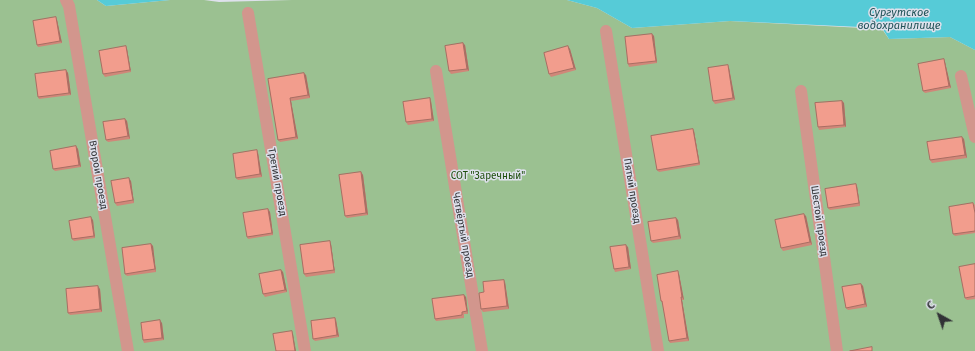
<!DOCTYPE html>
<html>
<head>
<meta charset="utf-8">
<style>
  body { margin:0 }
  #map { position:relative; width:975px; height:351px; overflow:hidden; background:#dee1ec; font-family:"Fira Sans",sans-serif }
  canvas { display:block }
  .north { position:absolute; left:919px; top:295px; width:40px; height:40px; -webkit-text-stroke:3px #dee1ec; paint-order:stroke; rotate:320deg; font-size:11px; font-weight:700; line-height:16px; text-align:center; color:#313236 }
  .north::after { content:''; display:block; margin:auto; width:14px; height:18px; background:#313236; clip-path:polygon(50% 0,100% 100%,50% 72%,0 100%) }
</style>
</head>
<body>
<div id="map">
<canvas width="975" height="351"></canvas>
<div class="north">С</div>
</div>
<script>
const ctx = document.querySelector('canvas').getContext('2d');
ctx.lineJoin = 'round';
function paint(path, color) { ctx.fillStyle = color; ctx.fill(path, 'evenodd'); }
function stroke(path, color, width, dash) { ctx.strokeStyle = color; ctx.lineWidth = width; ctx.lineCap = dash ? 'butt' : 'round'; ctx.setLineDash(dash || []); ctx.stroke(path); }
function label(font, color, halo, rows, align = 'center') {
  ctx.font = font + ' "Fira Sans",sans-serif'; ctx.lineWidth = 3; ctx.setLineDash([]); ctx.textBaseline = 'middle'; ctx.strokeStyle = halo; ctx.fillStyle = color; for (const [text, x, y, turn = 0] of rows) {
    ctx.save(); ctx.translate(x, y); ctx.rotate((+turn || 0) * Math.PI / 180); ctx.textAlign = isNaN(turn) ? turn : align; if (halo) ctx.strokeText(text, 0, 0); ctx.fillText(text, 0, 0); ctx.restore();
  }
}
const green = new Path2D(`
  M0,0H97L106,6L170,0H204L219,2L292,0H567L597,8L632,28L730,21L882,29L889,39L950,37L975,50V351H0Z`);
const water = new Path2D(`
  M97,0H170L106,6Z
  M567,0H975V50L950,37L889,39L882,28L730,21L632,28L597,8Z`);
const street = new Path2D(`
  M66,0L69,6L128,351
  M248,13L305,351
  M606,31L658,351
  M436,71L482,351
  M961,76L975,137
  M801,91L837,351`);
const wall = new Path2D(`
  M57,20L62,43L38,47L37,45Z
  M652,34L654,36L657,63L629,67L628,64Z
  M465,45L469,71L451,74L449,71Z
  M126,46L127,49L131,72L105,77L103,74Z
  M570,49L576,70L551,77L549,74Z
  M944,59L945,62L951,88L925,93L923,91Z
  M729,68L735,100L715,104L713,101Z
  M66,70L68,73L71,95L39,99L38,97Z
  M306,75L310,98L291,101L298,139L280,142L278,140L268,79Z
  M431,101L434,121L408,125L406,122Z
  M842,101L844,103L846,127L819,130L818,127Z
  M125,119L127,121L130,139L108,142L106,140Z
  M693,129L694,131L700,165L659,172L657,170Z
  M962,137L964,139L967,158L932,163L930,160Z
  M76,146L78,149L81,167L55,171L53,169Z
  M258,153L262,177L238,180L236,178Z
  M361,172L363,175L368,215L347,218L345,216Z
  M131,181L134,203L117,206L115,203Z
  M856,184L857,186L860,206L830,210L828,208Z
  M973,203L975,205V233L955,236L953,234Z
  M268,209L270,212L273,235L248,239L247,237Z
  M806,216L812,245L783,251L781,248Z
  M676,218L678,220L681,239L653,243L651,241Z
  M93,220L95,238L74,241L72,239Z
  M151,244L153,246L156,272L127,276L125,274Z
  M331,244L335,273L306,277L304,274Z
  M628,247L631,269L615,272L614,269Z
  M975,264V299L967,300L965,298Z
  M281,270L283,272L287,292L265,297L263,294Z
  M679,274L684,300H682L689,341L670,343L669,341L663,303L661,301Z
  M505,282L509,309L483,312L481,309L484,292Z
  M861,284L863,286L867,307L848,310L846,308Z
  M100,289L102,312L70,315L68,313Z
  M464,295L466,297L468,314H464V318L436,321L435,319Z
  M335,318L336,320L339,337L315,341L313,339Z
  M162,323L164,340L144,343L143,340Z`);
const shadedWall = new Path2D(`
  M56,17L57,20L62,43L60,41Z
  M652,34L654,36L657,63L656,61Z
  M463,43L465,45L469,71L467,69Z
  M126,46L127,49L131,72L130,70Z
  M568,46L570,49L576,70L574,68Z
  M944,59L945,62L951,88L949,86Z
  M728,65L729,68L735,100L733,98Z
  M66,70L68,73L71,95L69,93Z
  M304,73L306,75L310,98L308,95Z
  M290,98L291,101L298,139L296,137Z
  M430,98L431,101L434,121L432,119Z
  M842,101L844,103L846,127L844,125Z
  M125,119L127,121L130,139L128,136Z
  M693,129L694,131L700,165L699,163Z
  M962,137L964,139L967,158L965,155Z
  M76,146L78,149L81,167L79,165Z
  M257,150L258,153L262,177L260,174Z
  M361,172L363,175L368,215L366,213Z
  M129,178L131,181L134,203L133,200Z
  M856,184L857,186L860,206L859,203Z
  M268,209L270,212L273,235L272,233Z
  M804,214L806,216L812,245L810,242Z
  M91,217L93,220L95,238L94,236Z
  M676,218L678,220L681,239L679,236Z
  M330,241L331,244L335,273L334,270Z
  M151,244L153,246L156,272L155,269Z
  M626,245L628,247L631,269L629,267Z
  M281,270L283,272L287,292L285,290Z
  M678,271L679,274L684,300L682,297Z
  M504,280L505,282L509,309L507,306Z
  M861,284L863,286L867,307L865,304Z
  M98,286L100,289L102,312L100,309Z
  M464,295L466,297L468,314L467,311Z
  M681,297L682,300L689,341L687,338Z
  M335,318L336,320L339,337L337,335Z
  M160,320L162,323L164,340L162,338Z
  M292,331L293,334L296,351H295Z`);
const building = new Path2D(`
  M56,17L60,41L37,45L33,21Z
  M652,34L656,61L628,64L625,37Z
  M463,43L467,69L449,71L445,46Z
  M126,46L130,70L103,74L99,51Z
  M568,46L574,68L549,74L544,53Z
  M944,59L949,86L923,91L918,64Z
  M728,65L733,98L713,101L708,68Z
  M66,70L69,93L38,97L35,74Z
  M304,73L308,95L290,98L296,137L278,140L268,79Z
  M430,98L432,119L406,122L403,102Z
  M842,101L844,125L818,127L815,103Z
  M125,119L128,136L106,140L103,122Z
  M693,129L699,163L657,170L651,136Z
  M962,137L965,155L930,160L927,142Z
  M76,146L79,165L53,169L50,151Z
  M257,150L260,174L236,178L233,154Z
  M361,172L366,213L345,216L339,175Z
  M129,178L133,200L115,203L111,181Z
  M856,184L859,203L828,208L825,189Z
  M973,203L975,213V231L953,234L949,207Z
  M268,209L272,233L247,237L243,213Z
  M804,214L810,242L781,248L775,220Z
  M91,217L94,236L72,239L69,221Z
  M676,218L679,236L651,241L648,222Z
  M330,241L334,270L304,274L300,245Z
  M151,244L155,269L125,274L122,248Z
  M626,245L629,267L614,269L610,247Z
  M975,264V296L965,298L959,267Z
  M281,270L285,290L263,294L259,274Z
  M678,271L682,297H681L687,338L669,341L662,301H661L657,275Z
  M504,280L507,306L481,309L479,293L484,292L483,282Z
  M861,284L865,304L846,308L842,287Z
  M98,286L100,309L68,313L66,289Z
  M464,295L467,311L462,312V315L435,319L432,299Z
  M335,318L337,335L313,339L311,321Z
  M160,320L162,338L143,340L141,323Z
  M292,331L295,351H276L273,334Z
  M872,347V351H850Z`);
const streetNames = [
  ["Второй проезд",98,175,80],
  ["Третий проезд",277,182,80],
  ["Пятый проезд",632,191,81],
  ["Шестой проезд",819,221,82],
  ["Четвёртый проезд",463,235,80]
];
const parkNames = [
  ["СОТ \"Заречный\"",488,176]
];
const waterNames = [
  ["Сургутское",899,13],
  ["водохранилище",899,26]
];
paint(green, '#9bc191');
paint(water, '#56cbd7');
stroke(street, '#d2968d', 12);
paint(wall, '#d08779');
paint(shadedWall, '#a96e63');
paint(building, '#f29d8d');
stroke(building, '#a96e63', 1);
label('10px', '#313236', '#dee1ec', streetNames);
label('10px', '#1e4f0d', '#dee1ec', parkNames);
label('italic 11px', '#225459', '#dee1ec', waterNames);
</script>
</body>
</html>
